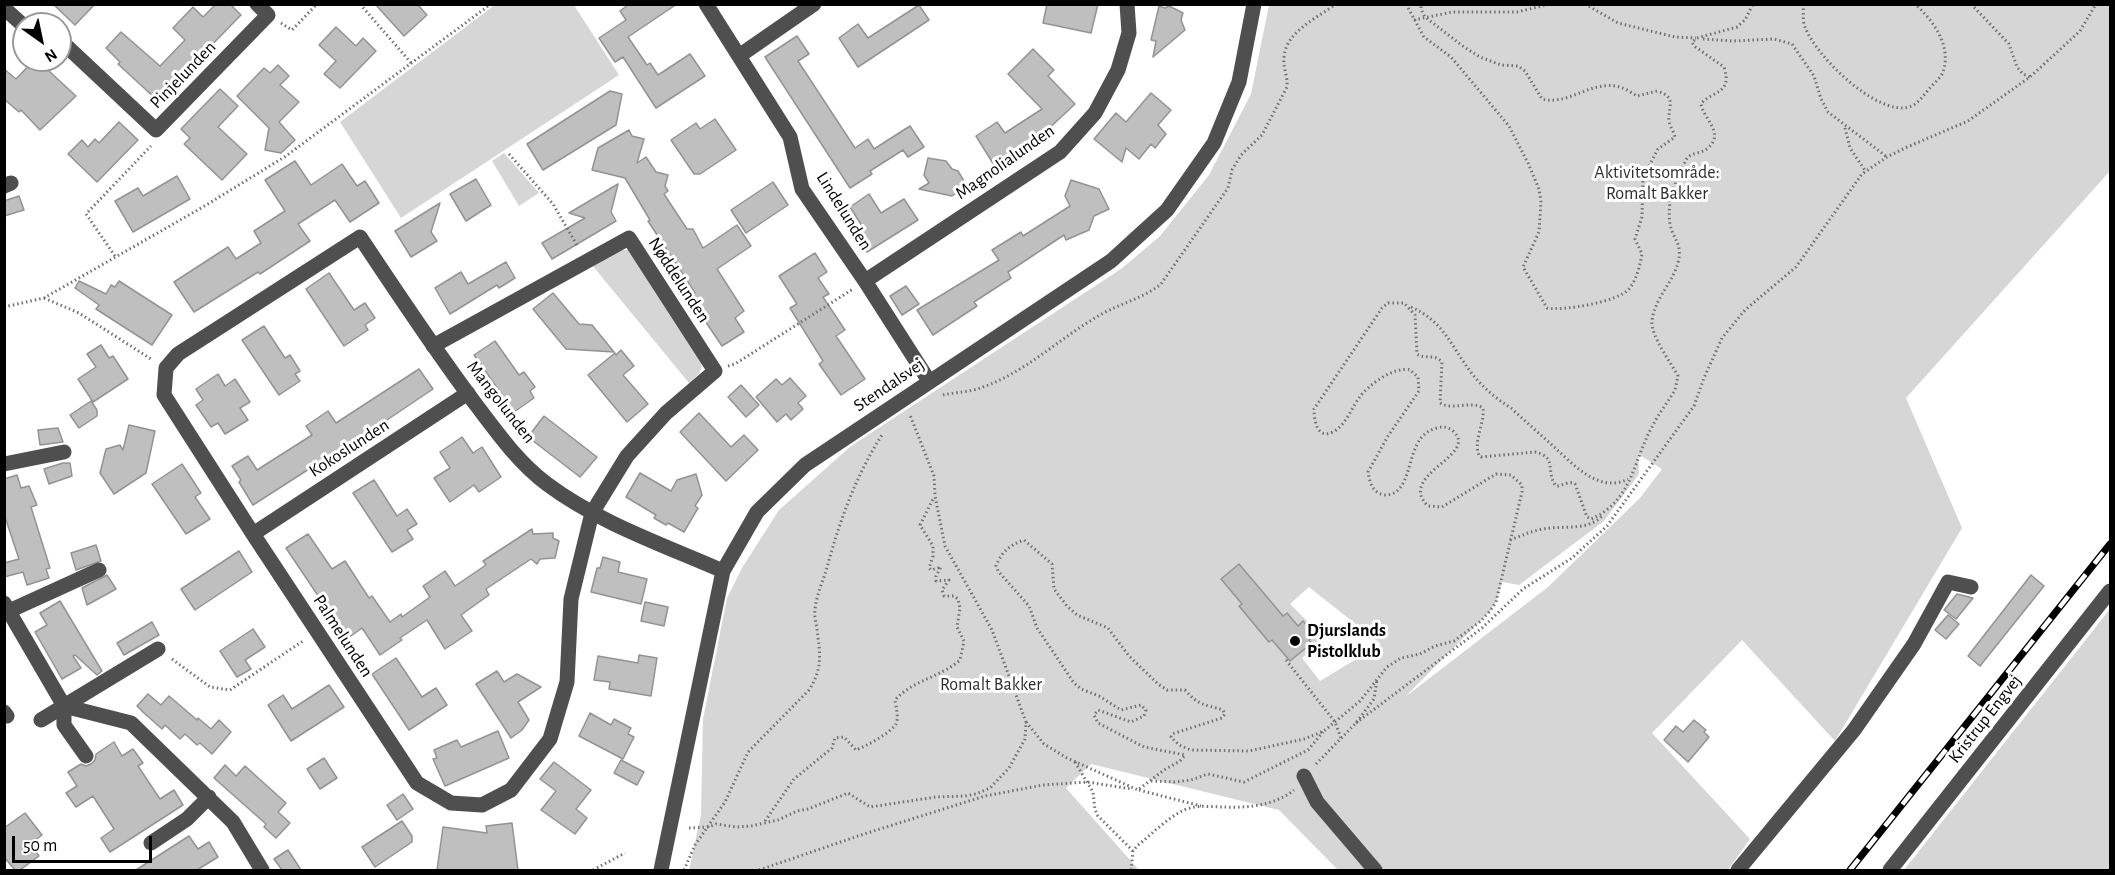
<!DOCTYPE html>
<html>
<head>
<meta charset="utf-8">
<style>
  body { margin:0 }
  #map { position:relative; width:2115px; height:875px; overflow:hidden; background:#fff; font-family:"Alegreya Sans",sans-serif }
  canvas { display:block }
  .frame { position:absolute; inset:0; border:6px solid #000; pointer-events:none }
  .north { position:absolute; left:12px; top:12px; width:60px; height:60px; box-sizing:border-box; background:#fff; border:2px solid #999; border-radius:50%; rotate:147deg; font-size:16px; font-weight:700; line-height:24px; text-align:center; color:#000 }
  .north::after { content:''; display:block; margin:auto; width:21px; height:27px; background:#000; clip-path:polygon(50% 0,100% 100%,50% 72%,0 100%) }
  .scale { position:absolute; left:12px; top:836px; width:140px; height:27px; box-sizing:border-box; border:3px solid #000; border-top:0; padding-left:8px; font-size:18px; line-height:21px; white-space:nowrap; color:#000; -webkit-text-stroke:4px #fff; paint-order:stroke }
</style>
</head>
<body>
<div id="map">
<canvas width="2115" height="875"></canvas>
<div class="frame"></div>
<div class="north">N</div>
<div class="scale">50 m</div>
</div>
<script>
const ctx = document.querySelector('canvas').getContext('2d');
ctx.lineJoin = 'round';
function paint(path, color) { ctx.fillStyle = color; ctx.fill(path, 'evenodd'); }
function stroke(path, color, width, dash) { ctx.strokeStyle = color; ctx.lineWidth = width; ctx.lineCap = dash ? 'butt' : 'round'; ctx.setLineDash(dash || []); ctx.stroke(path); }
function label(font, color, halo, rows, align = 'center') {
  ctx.font = font + ' "Alegreya Sans",sans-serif'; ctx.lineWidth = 6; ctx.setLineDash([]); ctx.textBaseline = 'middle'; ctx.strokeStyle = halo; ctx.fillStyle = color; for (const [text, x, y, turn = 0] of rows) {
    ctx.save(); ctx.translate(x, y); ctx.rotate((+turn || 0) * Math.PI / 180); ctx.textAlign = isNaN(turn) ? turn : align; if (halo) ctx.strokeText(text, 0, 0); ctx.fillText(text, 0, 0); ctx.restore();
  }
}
const green = new Path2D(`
  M496,4L574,5L619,75L401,218L340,122Z
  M1269,5H2110V171L1906,398L1962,528L1835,741L1742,640L1652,733L1750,839L1728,870H1338L1279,810L1091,764L1066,788L1139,870H689L701,815L703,719L727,598L742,568L779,510L851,446L1121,269L1160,236L1209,175L1251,94ZM1638,454L1662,469L1640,498L1548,587L1405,697L1490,611L1496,602L1502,582L1519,585L1604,521L1639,474ZM1309,587L1381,644L1320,681L1302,658L1325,639L1290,604Z
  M504,153L539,193L519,206L492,161Z
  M621,250H629L701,360C704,371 697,376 689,383L592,265Z
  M2110,609V870H1904Z`);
const building = new Path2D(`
  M53,4H95L75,25Z
  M216,4H230L241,15L201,56L200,54L157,100L118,64L120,62L106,48L121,32L160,66L185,40L173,28L193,7L203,17Z
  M375,4H417L427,15L404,36Z
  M629,4H677L628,37L647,65L650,63L658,75L690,54L705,76L656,108L623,57L615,62L599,38L626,20L620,11Z
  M1047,4H1098L1091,33L1043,23Z
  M919,5L929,20L858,67L839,38L858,24L868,38Z
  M1159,6L1165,8L1169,6L1183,13L1181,20L1185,30L1153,57L1156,41L1151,40Z
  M336,27L356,46L363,38L376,51L340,88L324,74L336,61L319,45Z
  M797,36L809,54L798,61L855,148L868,139L874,149L910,126L924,147L908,157L903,150L870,171L872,174L850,188L765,57Z
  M1033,49L1054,70L1048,76L1075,104L1043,134L1045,138L997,170L976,136L997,122L1005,133L1042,109L1008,74Z
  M34,60H37L76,96L40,130L21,110L19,112L4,99V69L16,79Z
  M278,65L289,76L280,85L299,102L279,122L295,140L281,153L265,150L269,128L237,96L264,68L270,73Z
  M220,89L238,106L218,127L247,154L222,180L184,144L190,138L181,129Z
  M610,91L622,94L616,125L543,170L527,144Z
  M1151,93L1171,110L1158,125L1166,134L1155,148L1151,144L1139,159L1126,148L1122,162L1094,139L1116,113L1126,122Z
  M715,119L736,150L700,174H694L671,140L696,123L700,129Z
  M119,122L138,140L97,182L68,154L82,140L88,147L95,139L99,143Z
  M629,130L632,136L644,139L637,163L646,157L656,172L668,175L665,186L668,191L664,194L687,229H693L703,248L737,225L751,246L717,269L744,311L735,318L744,332L722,346L689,297L695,293L648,221L650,220L625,178L592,170L598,148Z
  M928,158L946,161L952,169L958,171L967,186L952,196L919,189L929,183L924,175Z
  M295,161L311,185L342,164L357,186L365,181L379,203L350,222L335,200L298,224L310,241L260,274L258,272L194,312L174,282L228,247L236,259L261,243L254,231L285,211L265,180Z
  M177,176L190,199L133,232L115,201L138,188L143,196Z
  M476,179L491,205L466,221L450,194Z
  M1071,180L1099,189L1109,209L1094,216L1089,230L1066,240L1064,235L1008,272L1011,278L974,302L977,306L933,335L917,310L999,260L992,250L1021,232L1023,236L1070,206L1065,196Z
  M773,182L788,205L746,233L731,210Z
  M618,184L611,212L616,221L552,259L542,243L585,218L569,213Z
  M869,194L881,213L904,199L918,220L867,252L854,232L862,226L850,207Z
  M19,196L24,210L4,216V201Z
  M440,203L431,232L437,241L411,257L395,231Z
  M815,253L827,272L818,278L829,294L823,297L845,330L836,336L865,379L841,395L819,364L823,361L790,308L797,304L779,276Z
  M506,262L515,278L499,288L497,285L450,314L435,288L461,272L468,284Z
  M329,273L354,310L365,303L375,318L365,325L368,330L344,346L306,289Z
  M79,281L106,294L111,285L115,287L119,281L172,315L152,345L96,309L99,305L75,288Z
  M906,286L919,304L902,315L890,296Z
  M553,293L579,324L592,325L614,352L566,349L533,309Z
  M264,326L285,358L290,355L300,371L295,374L300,381L279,395L242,340Z
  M495,341L519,375L524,372L535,387L530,391L534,398L514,412L474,355Z
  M101,345L109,358L113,356L128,379L93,402L78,379L96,367L87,354Z
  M621,350L634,366L623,375L648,404L627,422L588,375L615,353L616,355Z
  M419,369L433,389L329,459L328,458L309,469L253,505L239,482L241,480L232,466L248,456L257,470L312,435L306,426L328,411L336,423Z
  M218,374L225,386L235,379L250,402L240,408L248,420L225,434L218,423L211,427L196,405L203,400L196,389Z
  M790,378L806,396L798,403L803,409L791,420L786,414L777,422L756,397L776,379L782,385Z
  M741,385L759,405L746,417L728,397Z
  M91,401L97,410V416L79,428L70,415Z
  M699,413L731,447L744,435L758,450L726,481L680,432Z
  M544,416L597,457L580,477L528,437Z
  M129,425L155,431L146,473L114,494L100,473L106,449L120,445L123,450Z
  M58,428L63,442L40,445L38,430Z
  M462,437L473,453L482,447L501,477L479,492L474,485L450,502L434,478L450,468L440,452Z
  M63,463H70L72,476L49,484L44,469Z
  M182,464L201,493L195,497L210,519L186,534L152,484Z
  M640,473L671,491L677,480L696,474L702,495L695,506L698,508L684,532L668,523L666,525L654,518L656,515L626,497Z
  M17,475L21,488L29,486L37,505L31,507L50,568L46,569L49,578L27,585L23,572L4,577V563L19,559L4,514V479Z
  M374,480L397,516L407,509L417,524L407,530L413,539L392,552L353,493Z
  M532,529L533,534L553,533V538L559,541L555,558L540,559L537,564L531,559L486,589L489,595L461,615L472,631L445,649L427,620L400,638L402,640L380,655L362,628L344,641L332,623L335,621L286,548L308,534L332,569L345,561L369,598L372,596L390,622L401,614L402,617L430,597L423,586L445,571L455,586L486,565L483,561Z
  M96,545L101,561L76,570L71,553Z
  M239,551L252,572L195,610L181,589Z
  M603,557L620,562L618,572L647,579L641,604L591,592L597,568H600Z
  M1239,564L1283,616L1287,613L1298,626L1303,621L1315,635L1309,640L1312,643L1290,661L1272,640L1269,642L1239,606L1242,604L1221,579Z
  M107,575L116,589L87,605L82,588Z
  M2031,575L2044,586L1980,666L1968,656Z
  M1957,594L1973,598L1956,619L1944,610Z
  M60,601L102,671L97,675L75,655L73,656L81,668L62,679L35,632L47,625L40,613Z
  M645,602L668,607L664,626L641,621Z
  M1948,615L1959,624L1946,639L1935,630Z
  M152,622L159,635L124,655L117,643Z
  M253,629L265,647L245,660L251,669L237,677L220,651Z
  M639,655L657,658L651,696L609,689L610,682L594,680L598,656L638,663Z
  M396,658L422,697L436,688L447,705L409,730L372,674Z
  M497,671L504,682L517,674L541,687L518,702L529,720L522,730L511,738L476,684Z
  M329,685L344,707L291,741L268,705L283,695L292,709Z
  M148,694L161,705L169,696L197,720L198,718L211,729L219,720L231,732L212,754L200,743L197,745L185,734L180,739L165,725L162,729L144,713L137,706Z
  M590,713L611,725L614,719L631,728L628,734L634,737L623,759L579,736Z
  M1694,720L1706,730L1704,732L1709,737L1688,762L1664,740L1676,726L1683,732Z
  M498,731L509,758L445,786L433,759L437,758L434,750L457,740L461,747Z
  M114,742L122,756L133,749L143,763L138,766L160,799L174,790L183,805L110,852L101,838L114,829L93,796L76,807L66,793L77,786L68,772L81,764L86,766L91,764L95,760L96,754Z
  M324,758L337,778L320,789L307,769Z
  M621,760L644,772L637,785L614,773Z
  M554,762L591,790L576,809L587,818L575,834L541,810L556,791L540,779Z
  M225,765L236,776L245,766L286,803L278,812L290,823L276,838L264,827L266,824L214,778Z
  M403,794L413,809L397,820L387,805Z
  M25,813L42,835L30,844L39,856L20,870H15L4,857V828Z
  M402,821L412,836V842L375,867L362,847Z
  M512,823L518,870H437L443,827L487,833L486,826Z
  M189,836L198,849L209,842L218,857L197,870H136Z
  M288,850L301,870H282L274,859Z`);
const path = new Path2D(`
  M360,4L412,64
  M1406,4L1424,37L1451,57L1509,126L1528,163L1539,189L1541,202L1539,232L1523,267L1547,308C1563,311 1618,302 1629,289C1637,279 1640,265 1642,254L1635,239L1642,217L1643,177L1658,149L1675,137C1674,131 1668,124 1669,118C1669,104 1676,97 1657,91L1637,96C1632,93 1626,89 1620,87C1592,79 1569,106 1542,99L1525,71L1518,66L1501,65L1480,57L1464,47L1425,17L1421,9V4
  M1585,4L1618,23L1675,37L1696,38
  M1803,4C1804,12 1802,20 1805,27C1815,55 1876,116 1909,107C1917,105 1923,96 1929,89C1933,84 1941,78 1943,72C1952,46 1933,20 1915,4
  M1971,4L2009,44L2017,67L2023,74L2030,77
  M1414,20L1452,12H1517L1550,4
  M281,23L292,30L317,4
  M1703,39L1733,41L1774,39L1792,44L1814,76L1821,99L1828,112L1887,157
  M1845,128L1850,148L1866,172
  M509,154L553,204L578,247
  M115,256L86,214L151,146
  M44,298L79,313L151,359
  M4,307L44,298L203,207L286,156L491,4
  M1411,307C1443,321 1450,344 1470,371C1481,386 1495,398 1511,408C1525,421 1539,433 1553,446C1573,464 1599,494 1628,479
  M728,366L735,364L853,289
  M943,395C956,392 971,392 983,387C1026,372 1061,337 1100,315C1121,303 1142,299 1161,284L1228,188L1232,170L1241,155L1262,135L1287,87C1288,77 1283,68 1284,58C1285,32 1317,18 1336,4
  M1510,540C1521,536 1531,531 1543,529C1562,525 1588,532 1603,515
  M172,659L210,687L230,690L303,641
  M1286,660L1335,722L1341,738
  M1026,722L1044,744L1067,758L1138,790L1164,770L1180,761L1185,755L1144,747L1098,723L1094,715L1098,710L1131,722L1144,716L1146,710L1141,705L1121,710L1099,696L1081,689L1074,683L1037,628L1029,606L998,571L996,566C1002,551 1010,545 1024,540L1052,564L1054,589L1067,606L1077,615L1108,628L1129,656L1158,684L1167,690H1185C1199,706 1204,704 1223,710L1225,714L1222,718L1172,734L1171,737L1179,745L1191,750L1249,751L1304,739L1324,731L1360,701L1387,667L1401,658L1420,654L1435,646L1454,641L1481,621L1490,611L1496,602L1522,492V485L1511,475L1496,474L1442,507L1428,506C1396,475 1478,456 1454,432C1449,427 1443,426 1437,428C1409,435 1414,469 1400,488C1396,493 1391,495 1384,495C1372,492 1370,483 1368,472L1388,436L1419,391L1418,377L1410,370C1394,366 1368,385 1359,398C1351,409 1346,425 1333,432C1317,440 1314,420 1314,409L1382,308L1388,303H1404L1415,315L1417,354C1425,360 1434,353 1442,362L1440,403C1453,411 1470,400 1483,408C1485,423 1473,441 1479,455L1481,457L1535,452C1558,457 1545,472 1556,486C1563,486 1569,480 1575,484L1587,517L1591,519C1633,501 1633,460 1653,425C1659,413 1668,402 1675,390L1678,376C1671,363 1651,336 1652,322C1653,301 1672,284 1678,263C1683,243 1673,240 1670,224C1666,200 1677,178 1687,158C1693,152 1701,154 1708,148C1725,133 1704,120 1701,104C1712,90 1733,95 1724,67L1694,46L1692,42L1697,38L1737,27L1745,20L1753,4
  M1356,723L1482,628L1523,589L1572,558L1607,526L1694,406L1704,378L1722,338L1745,310L1796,267L1862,174L1887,157L1905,148L1968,121L2030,77L2080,31L2096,4
  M1075,762L1093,792L1095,810L1098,816L1133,851
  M1316,764L1356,723L1374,699L1377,680
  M1151,781L1175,782L1191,780L1208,774L1244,782L1308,750L1323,732
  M1139,790L1201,806
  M765,821L794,779L832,748L835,738L844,737L856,750C865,747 892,732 896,724C899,718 896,707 895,700C913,680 941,677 960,660L964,641L957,627L960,608L958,599L954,596H944L942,590L949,580L936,581V576L941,567L931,570L929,568L933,556V546L920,525L934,497
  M689,828L709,827L716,824L736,827L751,826L778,820L797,811L808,809L848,793L870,807L936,797L965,796L976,794L990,788L1009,768L1025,739L1026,722L992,630L945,546L935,496L934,476L910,415
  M593,870L625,853
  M684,870L695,845L725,802L748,752L809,690C823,668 820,654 817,629C816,623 814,616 815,610C816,597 822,583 826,571C839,523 855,477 882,435
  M759,870L864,834L985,796L1043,785L1087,782L1132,789
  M1131,870L1133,851L1137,846C1151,835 1173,812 1190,808C1200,805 1212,807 1223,807C1247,808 1274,806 1294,790`);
const minor = new Path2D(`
  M706,4L790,137L802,189L865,281L929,381
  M4,8L24,26
  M60,40L156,130L268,15L257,4
  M739,56L814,4
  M4,186L11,183
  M865,281L1060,152L1095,113L1118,70L1129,33L1127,4
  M433,346L629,238L715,371L666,413L627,456L592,513L571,599L567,682L550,739L511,790L482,805L451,803L417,783L253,534L164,395L166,368L178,354L360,237C398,294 436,352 477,406C498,434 519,463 547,484C599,523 664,545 723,571
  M4,464L64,452
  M253,534L468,393
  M4,603L64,706L131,723L233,822L262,870
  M9,611L99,570
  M64,706V725L86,756
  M4,712L7,716
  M41,720L158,649
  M1304,776L1317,802L1375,870
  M151,843L187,819L209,797
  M661,870L723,571L757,512L805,465L1111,261L1167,210L1214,143L1239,82L1254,4
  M1738,870L1854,730L1914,644L1948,582L1971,587
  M1890,870L2110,591`);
const rail = new Path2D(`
  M1850,870L2110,544`);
const markers = [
  [1295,641,6,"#000"]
];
const streetNames = [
  ["Pinjelunden",183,75,-46],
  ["Magnolialunden",1005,162,-35],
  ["Lindelunden",844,211,58],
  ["Nøddelunden",679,280,57],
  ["Stendalsvej",889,385,-34],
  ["Mangolunden",501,402,52],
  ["Kokoslunden",349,448,-33],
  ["Palmelunden",343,636,57],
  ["Kristrup Engvej",1985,719,-52]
];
const parkNames = [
  ["Aktivitetsområde:",1657,173],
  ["Romalt Bakker",1657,194],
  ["Romalt Bakker",991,685]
];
const poiNames = [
  ["Djurslands",1307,631],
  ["Pistolklub",1307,652]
];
paint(green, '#d6d6d6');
paint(building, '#bfbfbf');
stroke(building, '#939393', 1.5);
stroke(path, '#717171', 3, [1.5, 3]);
stroke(minor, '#4f4f4f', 15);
stroke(rail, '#000', 7);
stroke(rail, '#fff', 4.5, [14]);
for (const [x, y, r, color] of markers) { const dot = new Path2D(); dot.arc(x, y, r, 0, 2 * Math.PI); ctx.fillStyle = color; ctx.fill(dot); stroke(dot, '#fff', 2); }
label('18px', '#000', '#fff', streetNames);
label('18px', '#2d2d2d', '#fff', parkNames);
label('bold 18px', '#000', '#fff', poiNames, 'left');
</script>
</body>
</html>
